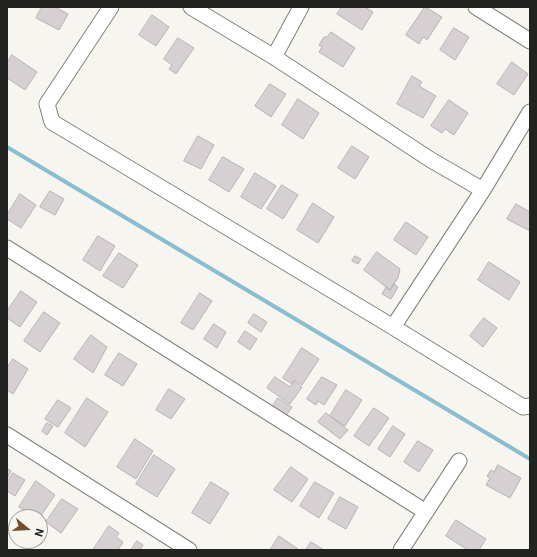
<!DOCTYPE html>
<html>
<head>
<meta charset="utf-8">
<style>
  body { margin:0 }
  #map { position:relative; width:537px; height:557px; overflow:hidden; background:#f7f5ef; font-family:Roboto,sans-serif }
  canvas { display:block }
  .frame { position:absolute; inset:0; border:8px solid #222220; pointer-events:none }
  .north { position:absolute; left:8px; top:509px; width:40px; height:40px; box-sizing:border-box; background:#f7f5ef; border:1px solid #a2a19c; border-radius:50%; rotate:108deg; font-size:11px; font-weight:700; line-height:16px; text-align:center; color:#222220 }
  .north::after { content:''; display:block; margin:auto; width:14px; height:18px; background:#744e2a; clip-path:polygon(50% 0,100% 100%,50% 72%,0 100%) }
</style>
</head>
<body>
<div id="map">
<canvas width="537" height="557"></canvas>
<div class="frame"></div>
<div class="north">N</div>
</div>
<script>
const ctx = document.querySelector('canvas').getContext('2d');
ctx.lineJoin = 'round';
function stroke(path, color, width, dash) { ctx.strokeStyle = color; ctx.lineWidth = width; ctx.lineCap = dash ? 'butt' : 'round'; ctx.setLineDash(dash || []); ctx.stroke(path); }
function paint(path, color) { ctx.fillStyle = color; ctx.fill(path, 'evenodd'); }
const stream = new Path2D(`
  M7,147L530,459`);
const building = new Path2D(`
  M42,7H55L68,14L59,30L36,18Z
  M342,7H365L373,12L362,30L337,14Z
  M425,7L442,17L427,40L423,37L419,44L406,35Z
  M152,15L169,27L156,46L139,35Z
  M454,28L469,37L455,60L440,50Z
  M331,32L355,48L343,67L319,52L322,47L319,45L324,37H327Z
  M178,38L194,48L176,74L169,69L172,65L164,59Z
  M12,55L37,72L25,90L7,78V63Z
  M512,62L528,74L514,95L497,84Z
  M412,76L422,82L419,86L436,96L423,118L397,104Z
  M270,84L286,94L271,117L255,106Z
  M298,99L319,113L303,139L282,125Z
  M449,100L468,113L454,135L445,129L442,133L431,126Z
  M198,136L214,145L201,169L184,161Z
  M352,146L369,157L355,179L338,168Z
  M223,157L244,169L229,192L209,180Z
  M255,173L276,186L261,209L241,197Z
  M282,185L298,195L283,219L267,209Z
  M50,191L64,199L55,215L40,207Z
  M20,194L36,205L21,228L7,219V215Z
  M313,203L334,217L318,243L297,230Z
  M516,204L530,212V231L507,219Z
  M406,222L428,237L416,255L394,240Z
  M98,236L115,246L100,271L83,260Z
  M377,252L400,269L398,278L390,290L364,270Z
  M119,253L138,265L123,288L103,276Z
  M355,256L361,259L358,264L352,261Z
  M489,262L520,282L509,300L478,280Z
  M394,284L398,287L391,299L382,294L386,287L390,290Z
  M21,291L37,302L20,327L7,318V311Z
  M200,293L212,301L193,330L181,323Z
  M44,312L60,323L40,352L24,341Z
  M254,314L267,322L261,332L248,323Z
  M484,318L497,328L483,347L470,336Z
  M214,324L226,332L217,348L204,339Z
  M245,331L257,339L250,350L238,342Z
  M91,335L107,347L93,373L74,359Z
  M302,348L319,359L302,385L295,380L292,384L283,378Z
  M119,353L137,364L123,386L105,375Z
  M13,359L28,369L13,394L7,390V368Z
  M275,377L290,387L294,381L302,387L290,404L267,388Z
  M322,377L337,385L324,405L318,401L316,405L307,399Z
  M169,389L185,399L171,419L156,410Z
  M346,390L362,400L345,426L330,416Z
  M87,398L108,412L85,447L65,433Z
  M278,398L292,407L286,416L272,407Z
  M58,400L71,408L58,427L45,419Z
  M374,408L389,418L369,446L354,436Z
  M326,413L348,430L340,439L318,422Z
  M47,423L53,426L47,435L42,431Z
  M393,426L405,434L390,457L378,449Z
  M135,439L153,451L136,479L117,467Z
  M418,441L433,450L419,472L404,462Z
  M154,455L175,469L157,497L136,484Z
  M498,465L521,478L510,498L486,485L490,478L487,476L491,470L494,472Z
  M291,467L308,479L292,502L274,490Z
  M7,468L11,471L7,479Z
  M13,473L25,480L15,496L7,491V483Z
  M36,481L55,495L40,517H34L19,507Z
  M211,482L229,493L210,524L192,513Z
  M315,482L334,493L319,518L300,506Z
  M340,497L358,507L346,529L328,519Z
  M62,499L78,509L61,533L46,522Z
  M456,520L486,539L479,550H468L446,536Z
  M109,526L119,533L116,537L123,542L118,550H93Z
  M279,536L298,549V550H270Z
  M137,541L143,545L140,550H131Z
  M311,542L324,550H306Z`);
const minor = new Path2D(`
  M111,7L47,104L52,122L393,327
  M191,7L274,57L431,160L483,190
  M476,7L530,41
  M274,57L301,7
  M530,112L483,190L393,327L523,407L530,406
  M7,248L426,512
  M7,435L189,550
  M401,550L459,461`);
stroke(stream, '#89bdd0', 4);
paint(building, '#d6d0d3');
stroke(building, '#b8b2b5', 1);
stroke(minor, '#82807b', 17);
stroke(minor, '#fff', 15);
</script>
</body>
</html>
